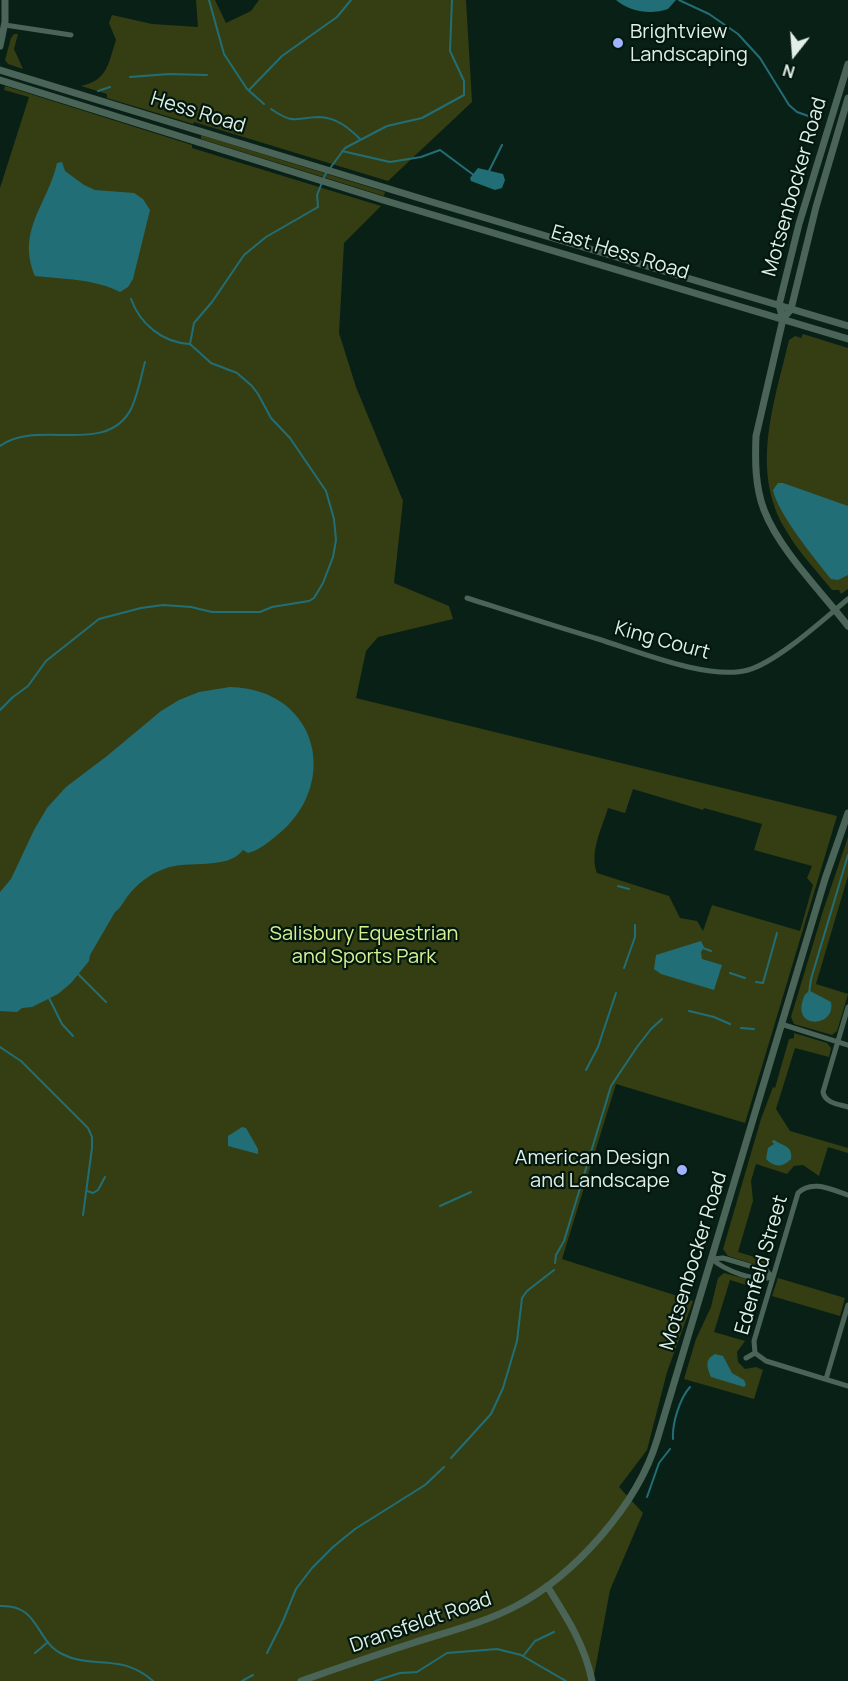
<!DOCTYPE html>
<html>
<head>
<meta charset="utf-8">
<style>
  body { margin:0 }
  #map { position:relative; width:848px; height:1681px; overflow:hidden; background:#092017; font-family:Manrope,sans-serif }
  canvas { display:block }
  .north { position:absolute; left:764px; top:24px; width:60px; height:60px; -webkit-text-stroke:4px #02170e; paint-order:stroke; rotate:197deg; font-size:16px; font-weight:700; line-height:24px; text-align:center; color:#e1efe8 }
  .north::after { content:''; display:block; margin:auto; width:21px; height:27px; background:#e1efe8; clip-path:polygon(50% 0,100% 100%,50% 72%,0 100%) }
</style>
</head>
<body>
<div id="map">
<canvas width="848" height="1681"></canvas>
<div class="north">N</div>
</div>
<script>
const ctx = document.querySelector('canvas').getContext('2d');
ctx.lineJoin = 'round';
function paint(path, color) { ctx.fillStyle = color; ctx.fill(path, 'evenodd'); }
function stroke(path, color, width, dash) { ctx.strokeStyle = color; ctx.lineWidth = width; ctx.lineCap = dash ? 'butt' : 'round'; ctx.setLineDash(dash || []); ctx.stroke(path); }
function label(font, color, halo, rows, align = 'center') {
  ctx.font = font + ' Manrope,sans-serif'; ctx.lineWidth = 4.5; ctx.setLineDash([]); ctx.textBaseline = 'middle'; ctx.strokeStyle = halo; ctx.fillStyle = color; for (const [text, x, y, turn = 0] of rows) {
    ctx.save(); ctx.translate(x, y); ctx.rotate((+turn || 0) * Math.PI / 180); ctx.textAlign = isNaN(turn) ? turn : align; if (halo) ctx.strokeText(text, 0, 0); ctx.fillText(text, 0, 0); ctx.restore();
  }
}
const green = new Path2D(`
  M196,0H215L226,23L251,11L259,0H466L472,102L388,181L194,122L193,124L107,98V94L81,86C108,80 108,64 116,40L109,23L112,15L152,24L198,27Z
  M14,34H18L14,49L23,69L8,64L5,60L11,38Z
  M5,86L192,145V148L381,206L344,243L339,333L356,387L403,501L394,583L449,606L453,619L378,637L366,651L356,698L837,816L745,1123L616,1084L562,1259L693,1301L667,1372L647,1450L619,1487L643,1513L610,1590L593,1681H0V188L29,97L4,90ZM633,789L703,810L704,808L762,824L754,850L812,866L807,878L813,885L800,931L712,905L703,931L697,921L680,918L669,896L597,873C589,852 602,828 608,808L625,813Z
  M201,135L385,192L384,196L201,139Z
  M803,334L848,348V589L841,594L839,590H832C817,571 799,553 787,532C749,472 774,404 789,340L795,336L801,338Z
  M848,837V876L816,984L848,994L837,1031L832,1035L794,1024L791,1017L823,911Z
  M794,1033L827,1043L831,1048L829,1057L795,1048L776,1109L790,1131L848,1148V1153L828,1147L819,1176L803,1165L794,1166L787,1174L756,1164L751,1181L753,1201L738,1252L768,1261L764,1267L728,1256L723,1249L761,1119L773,1087L775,1088L789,1039L794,1038Z
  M724,1273L761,1283L759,1289L730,1280L714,1332L745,1341L737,1352L738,1362L745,1369L756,1367L763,1370L754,1399L684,1379L696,1339L711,1307L718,1278Z
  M778,1278L845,1298L840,1316L772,1296Z`);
const water = new Path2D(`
  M616,0H676L668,9C651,15 630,12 616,0Z
  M62,162L65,171L84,185L95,190L134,193L143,199L150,210L133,279L128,287L120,292C96,279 62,279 35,276C16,230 48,204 57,163Z
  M478,168L503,174L505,180L502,188L495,190L471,181L470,178Z
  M778,483H783L848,506V575L838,580L831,579C815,559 778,514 773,490Z
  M230,687C319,689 342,786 275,837C266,844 259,850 248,853L243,850C227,871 188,859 164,869C149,874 136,885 127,897C123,902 121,908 115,912L90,955L89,961L71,983L58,994L32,1007L22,1008L17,1012L0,1011V892L11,879L34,830L47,808L66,787L107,756L161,711L179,700L199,692Z
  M701,941L704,947L701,952L702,959L722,965L714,990L661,974L654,969L656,955Z
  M810,991L831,1002C836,1026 796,1030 802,1003C804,996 804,994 810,991Z
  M242,1127L246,1128L258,1149V1154L228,1146V1136Z
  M774,1140C782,1146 793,1145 791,1159C783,1168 774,1167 766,1159L768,1148L774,1144L772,1141Z
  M715,1354L723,1356L732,1373L744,1380L746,1385L744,1387L711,1377C708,1369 703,1360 715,1354Z`);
const stream = new Path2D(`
  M209,0L224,54L247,89L264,104
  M679,0L709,14L738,34L760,58L789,105L797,112L814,118
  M130,77L169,74L207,75
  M249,90L282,56L337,17L351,0
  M98,91L110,87
  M271,109C296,126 295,117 320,117C337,118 349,128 360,139
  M342,151L390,162L421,157L440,150L475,176
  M489,171L502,145
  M131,299C140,324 162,342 189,344
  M0,446C38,418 108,458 132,407C138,393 141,377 145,362
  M0,710L13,697L28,686L46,661L99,619L141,608L163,605L191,607L212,612H260L272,607L309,601L314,598L323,583L333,557L336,540L334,519L326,491L290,438L271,418L258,394L252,386L237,373L211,363L190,344L194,323L212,302L244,255L266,237L318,207L317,195L325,175L345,148L387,126L422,118L464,95V81L450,51L452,0
  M618,886L629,889
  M703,948L711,951
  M624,968L635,937V925
  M730,973L745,978
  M78,974L106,1002
  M756,982L763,983L777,933
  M809,993L811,979L848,855
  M49,998L62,1024L73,1036
  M689,1011L714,1017L730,1024
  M741,1028L754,1029
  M0,1047L21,1061L88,1128L92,1137V1148L83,1215
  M586,1070L598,1047L616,993
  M87,1191L93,1193L98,1190L105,1177
  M440,1206L471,1192
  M555,1263L556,1255L564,1241L611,1086L637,1047L651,1029L662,1019
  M673,1439C672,1423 680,1398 690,1387
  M451,1458L491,1414L503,1388L517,1341L522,1298L527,1291L554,1270
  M647,1497L659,1463L670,1449
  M0,1606C40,1604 35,1641 62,1654C93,1670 120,1652 153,1681
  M35,1653L48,1642
  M267,1653L283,1621L296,1589L312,1568L333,1547L355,1529L425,1485L444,1467
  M524,1655L535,1641L554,1632
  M242,1681L253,1675
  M375,1681L400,1673L417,1672L447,1653L497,1649L521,1655L566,1681`);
const street = new Path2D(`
  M5,25L71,35
  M467,598C511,612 554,626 598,639C637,651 709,681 748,670C777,662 824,619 848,599
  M848,1007L823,1092C825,1103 838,1104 848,1107
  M781,1024L848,1045
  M723,1258L767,1271L772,1277C756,1283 724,1270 712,1259Z
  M755,1353L754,1341L798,1193C812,1179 832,1190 848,1195
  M755,1353L766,1361L848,1386
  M746,1358L755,1353
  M826,1379L848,1305`);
const secondary = new Path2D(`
  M0,46L5,22V0
  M0,70L432,202L848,326
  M0,80L383,200L848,339
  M848,98L816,207L791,309L783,319L756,436C755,461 755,486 764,510C780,551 821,591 848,626
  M783,319L779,305L799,224L848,64
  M547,1586C566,1616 585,1645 592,1681
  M301,1681C338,1668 375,1655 413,1643C447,1632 484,1623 516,1606C575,1575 638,1504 657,1440L825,879L848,813`);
const markers = [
  [618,43,6,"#a0b3fd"],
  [682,1170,6,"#a0b3fd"]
];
const poiNames = [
  ["Brightview",630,32],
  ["Landscaping",630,55],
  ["American Design",670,1158,"right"],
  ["and Landscape",670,1181,"right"]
];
const streetNames = [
  ["Hess Road",198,113,17],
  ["Motsenbocker Road",795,187,-74],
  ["East Hess Road",620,253,17],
  ["King Court",662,641,15],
  ["Motsenbocker Road",694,1261,-73],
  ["Edenfeld Street",762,1265,-74],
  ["Dransfeldt Road",421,1623,-19]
];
const parkNames = [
  ["Salisbury Equestrian",364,934],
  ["and Sports Park",364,957]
];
paint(green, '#353e12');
paint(water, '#226e77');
stroke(stream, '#226e77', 2);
stroke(street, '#4b6458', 5);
stroke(secondary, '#4b6458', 7);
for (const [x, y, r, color] of markers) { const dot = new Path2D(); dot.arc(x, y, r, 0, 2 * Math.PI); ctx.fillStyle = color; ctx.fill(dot); stroke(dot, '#02170e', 2); }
label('20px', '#e1efe8', '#02170e', poiNames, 'left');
label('20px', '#e1efe8', '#02170e', streetNames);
label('20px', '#d9f092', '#02170e', parkNames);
</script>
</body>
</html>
